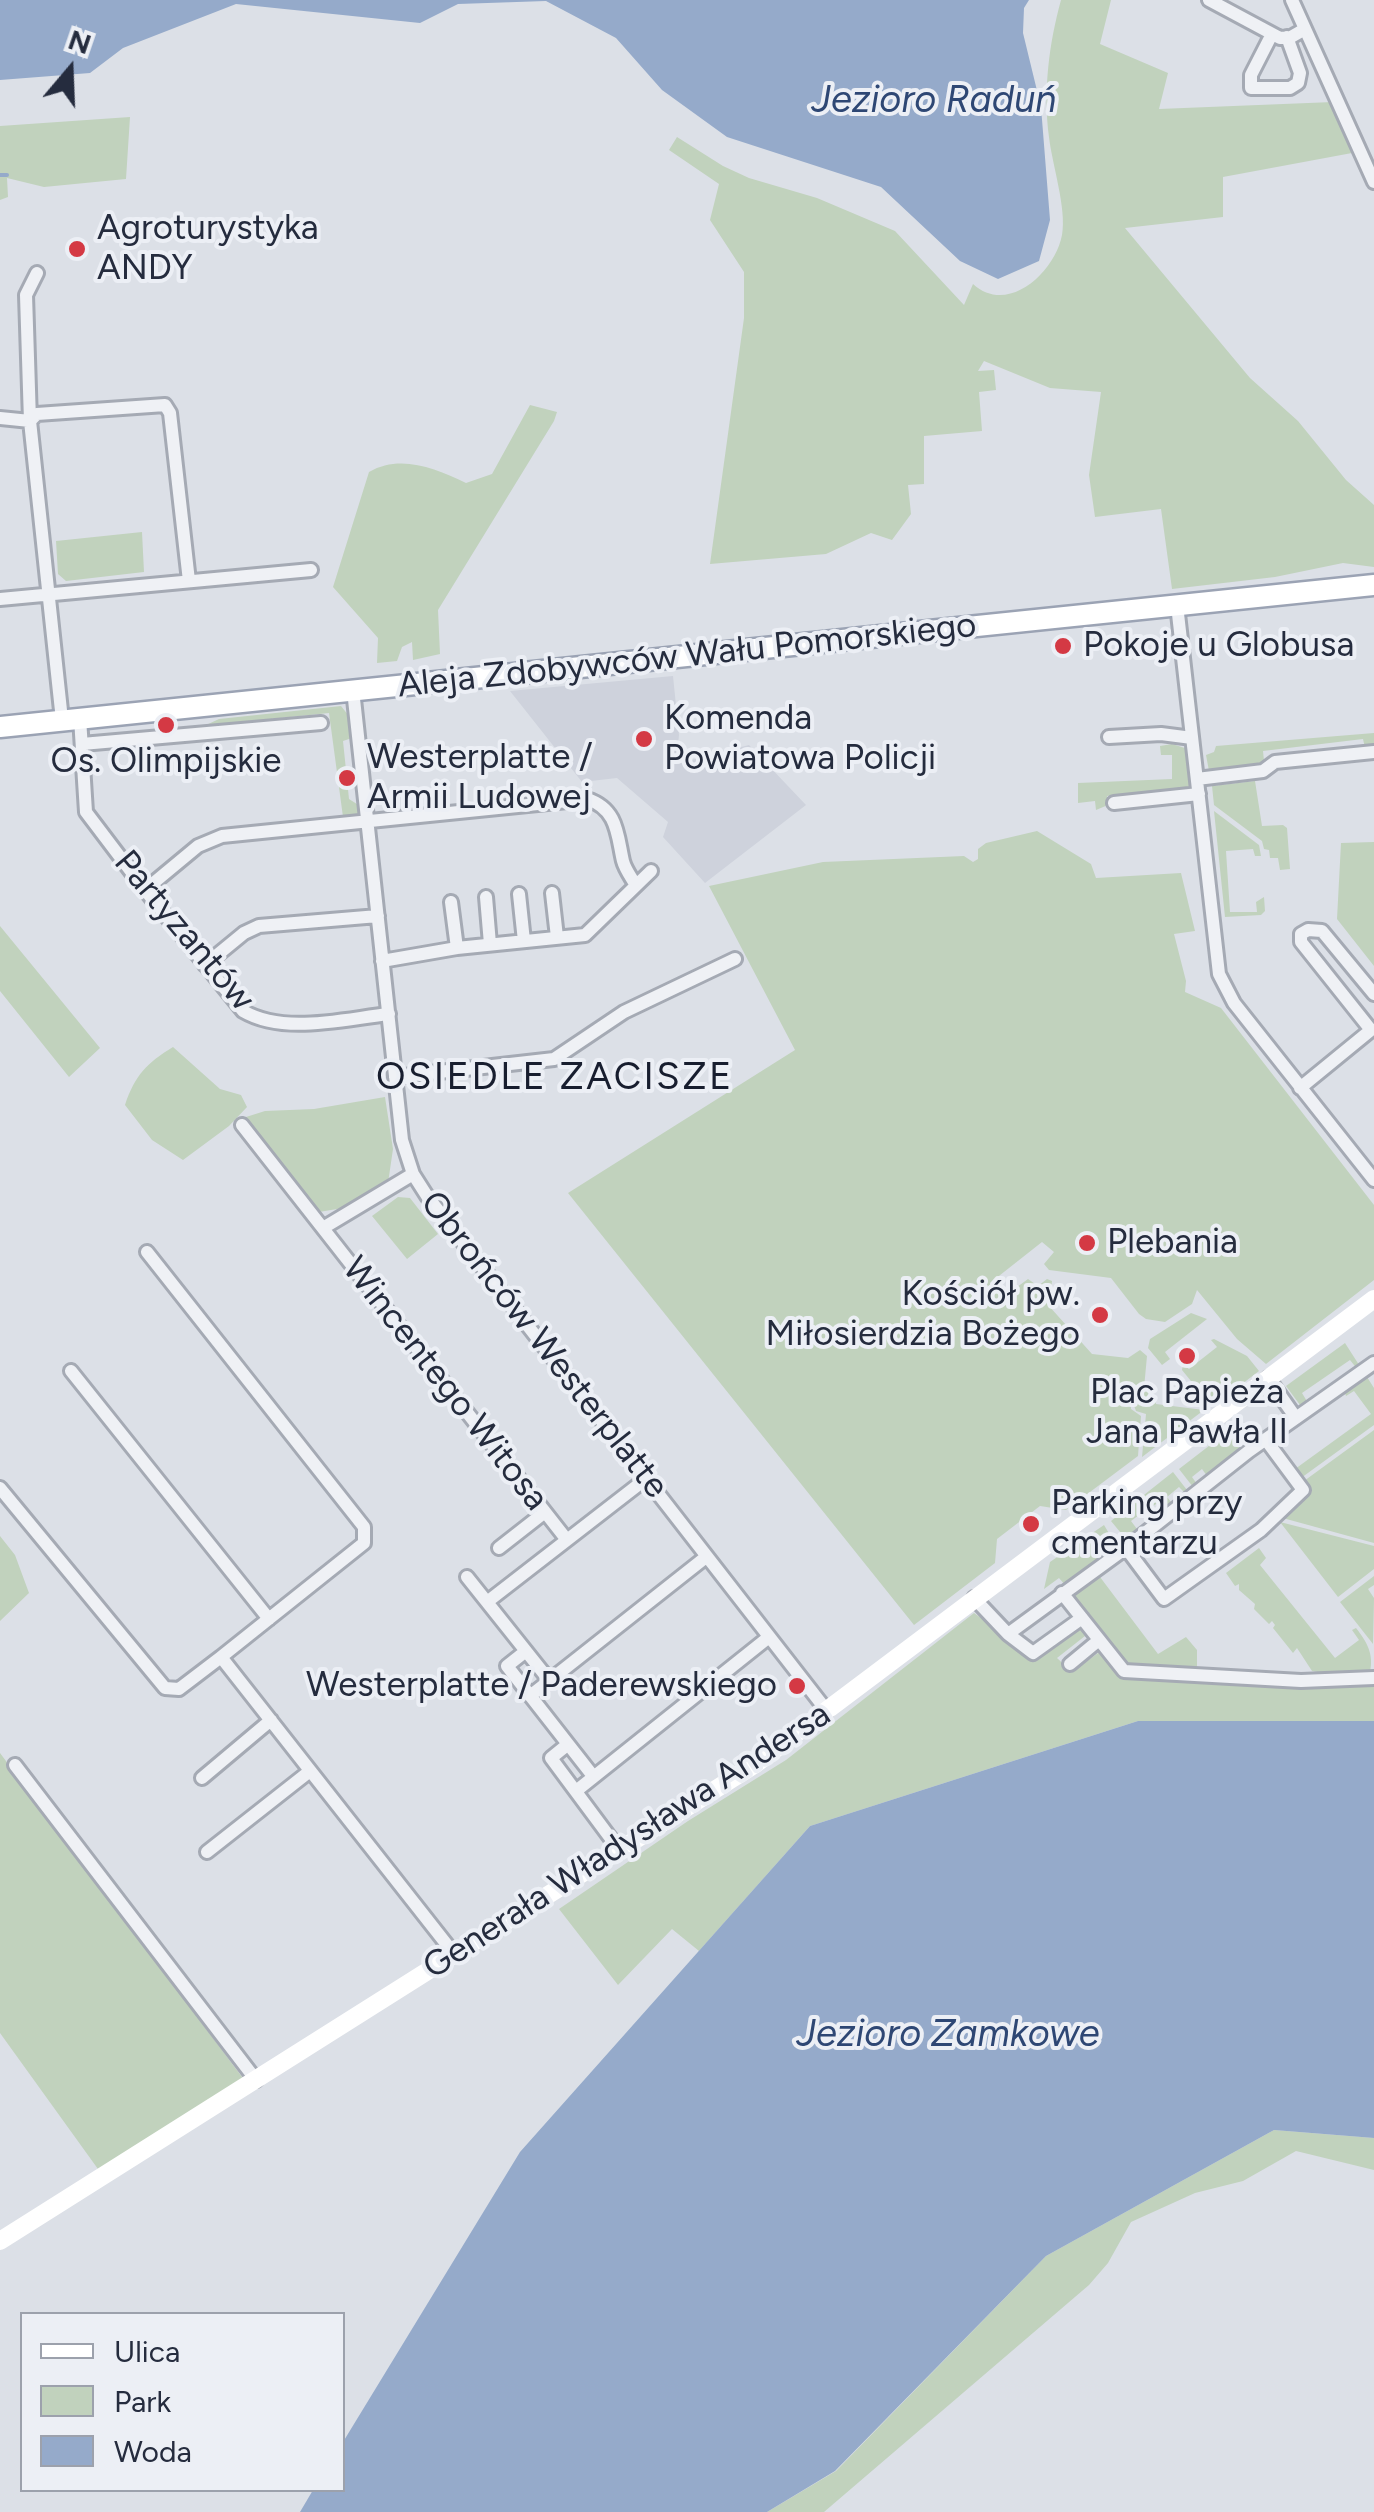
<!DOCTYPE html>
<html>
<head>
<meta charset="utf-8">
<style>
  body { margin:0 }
  #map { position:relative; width:1374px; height:2512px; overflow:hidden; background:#dce0e7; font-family:Figtree,sans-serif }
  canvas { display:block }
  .legend { position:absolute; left:20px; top:2312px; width:325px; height:180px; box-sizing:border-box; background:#eceff5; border:2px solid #9ca1ac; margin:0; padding:12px 18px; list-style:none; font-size:30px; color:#252c3e }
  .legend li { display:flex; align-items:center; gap:20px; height:50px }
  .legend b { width:50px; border:2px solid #9ca1ac }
  .north { position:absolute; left:20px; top:20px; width:100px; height:100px; -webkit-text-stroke:8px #eceff5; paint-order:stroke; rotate:19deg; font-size:28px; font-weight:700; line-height:40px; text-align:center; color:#252c3e }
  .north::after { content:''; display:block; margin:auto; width:35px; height:45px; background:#252c3e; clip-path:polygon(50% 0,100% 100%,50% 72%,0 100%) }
</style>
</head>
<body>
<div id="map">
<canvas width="1374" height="2512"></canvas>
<ul class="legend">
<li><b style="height:12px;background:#fff"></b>Ulica</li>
<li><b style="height:28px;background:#c1d2bd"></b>Park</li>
<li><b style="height:28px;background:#95aaca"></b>Woda</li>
</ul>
<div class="north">N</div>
</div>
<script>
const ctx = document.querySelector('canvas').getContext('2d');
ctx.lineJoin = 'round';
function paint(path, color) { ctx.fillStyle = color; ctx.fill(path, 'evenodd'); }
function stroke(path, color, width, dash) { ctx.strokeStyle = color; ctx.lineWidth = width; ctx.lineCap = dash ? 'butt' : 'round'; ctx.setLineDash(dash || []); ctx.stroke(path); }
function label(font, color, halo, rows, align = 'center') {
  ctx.font = font + ' Figtree,sans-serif'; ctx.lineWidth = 8; ctx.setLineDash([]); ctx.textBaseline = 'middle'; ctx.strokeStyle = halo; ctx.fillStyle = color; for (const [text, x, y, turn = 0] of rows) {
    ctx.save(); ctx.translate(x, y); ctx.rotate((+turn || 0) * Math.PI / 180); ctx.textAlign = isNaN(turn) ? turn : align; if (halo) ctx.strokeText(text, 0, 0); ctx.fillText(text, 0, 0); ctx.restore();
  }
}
const built = new Path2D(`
  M673,676L679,735L676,764L749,745L806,805L705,883L663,837L668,822L617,778L582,782L510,691Z`);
const green = new Path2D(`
  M1061,0H1111L1100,44L1168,73L1159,109L1333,102L1352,153L1223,177V217L1125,228L1250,378L1298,421L1346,480L1374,505V567L1343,563L1275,577L1172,589L1161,509L1095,517L1089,475L1101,392L1050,388L984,361L978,371L994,370L996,390L979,392L982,431L924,436V484L908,485L911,514L892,540L871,533L826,554L710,564L744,318V272L710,220L719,184L669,150L677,137L723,166L749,178L817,198L895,231L964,305L973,284C1008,316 1055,272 1062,235C1067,209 1052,164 1049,137C1043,90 1049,44 1061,0Z
  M130,117L126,179L44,187L7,178L8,197L0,200V126Z
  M530,405L557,412L554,421L438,610L440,654L413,660L412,642L402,647L397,661L377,663L378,638L333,587L369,472C400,454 435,468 466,483L492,474Z
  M142,532L144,572L66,581L58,574L56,541Z
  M341,706L349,716L352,738L343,741L349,799L360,806L358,821L343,817L329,713L204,726L219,719Z
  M1374,733V745L1365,748L1363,739L1263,751L1264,761L1260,765L1209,771L1206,755L1214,752L1216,746Z
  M1172,744L1188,749L1193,781L1188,790L1107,796L1108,805L1096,810L1095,801L1078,803V783L1172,779V755H1161L1160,746Z
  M1255,781L1262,826L1283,825L1287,828L1290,869L1280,870L1278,858H1270L1269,850L1264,849L1262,841L1214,805L1212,786Z
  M1214,811L1259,845L1261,856H1255L1253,849L1226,851L1230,912H1257L1256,902L1264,897L1265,911L1261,915L1225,917Z
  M1037,831L1091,864L1096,878L1181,873L1195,931L1174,934L1186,981L1185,992L1221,1008L1374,1205V1280L1266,1364L1237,1339L1197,1290L1192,1304L1165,1322L1146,1319L1139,1314L1111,1278L1049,1270L1044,1264L1054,1252L1042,1242L990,1283L1002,1298L1028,1279L1038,1286L1047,1279L1052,1281L1049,1306L1092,1354L1128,1358L1140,1350L1147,1356L1144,1388L1137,1390L1131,1399V1409L1141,1416L1138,1456L1066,1510L1040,1506L997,1539L995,1563L914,1625L568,1193L795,1050L709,886L823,862L964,856L973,862L978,859V849L986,843Z
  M1374,842V966L1337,919L1341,843Z
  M0,926L100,1048L69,1077L0,991Z
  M173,1047L220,1089L241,1095L247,1107L229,1126L183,1160L152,1140L125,1105C135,1075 147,1063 173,1047Z
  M385,1097L393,1149L388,1183L343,1208L319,1212L246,1117L265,1111L314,1109Z
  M398,1197L410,1198L438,1234L407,1259L372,1216Z
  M1191,1313L1207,1319L1165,1352L1170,1359L1162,1365L1148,1348L1150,1339Z
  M1214,1339L1247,1356L1259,1371L1212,1407L1182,1370L1183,1364L1189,1369L1217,1347L1211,1340Z
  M1345,1343L1361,1368L1358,1370L1350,1360L1302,1393L1308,1403L1300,1405L1286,1386Z
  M1367,1377L1374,1388V1425L1301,1478L1295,1469L1371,1414L1354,1391L1346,1396L1345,1393Z
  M1146,1391L1155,1396L1156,1404L1204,1410L1142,1457L1146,1414L1136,1411L1133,1403L1137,1393Z
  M1374,1430V1543L1279,1517L1310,1490L1304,1481Z
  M1227,1432L1241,1450L1207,1476L1202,1469L1192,1477L1197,1484L1193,1487L1179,1469Z
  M1173,1472L1187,1490L1184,1492L1179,1487L1167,1497L1171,1502L1167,1505L1161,1500L1151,1508L1155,1514L1153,1516L1147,1509L1131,1521L1137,1529L1125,1538L1111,1521Z
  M1280,1522L1374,1546V1569L1338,1597Z
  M1104,1525L1116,1545L1065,1585L1059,1578L1044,1589L1050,1562Z
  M0,1536L15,1555L29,1593L0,1621Z
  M1259,1548L1266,1558L1260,1565L1335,1658L1359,1640L1352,1630L1356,1628C1367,1642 1374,1654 1370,1672L1327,1674L1312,1671L1297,1648L1293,1653L1273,1628L1275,1625L1272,1621L1269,1624L1254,1609L1255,1604L1239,1590V1584L1235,1586L1226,1573Z
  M1120,1556L1124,1558L1100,1577L1158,1654L1186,1637L1197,1650V1670L1136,1667L1124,1661L1075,1598L1073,1590Z
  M1374,1576V1585L1368,1589L1374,1598L1373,1644L1340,1602Z
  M974,1613L1038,1659L1078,1630L1076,1626H1082L1090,1637L1088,1639L1085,1636L1057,1658L1072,1672L1101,1651L1123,1677L1374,1681V1721H1138L810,1826L699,1951L672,1929L618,1985L559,1909L688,1821L786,1760Z
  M0,1753L248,2085L103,2176L0,2033Z
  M1274,2130L1374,2138V2170L1296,2151L1243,2181L1195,2193L1131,2222L1108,2263L1089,2285L824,2512H767L836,2471L1046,2256Z`);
const water = new Path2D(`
  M0,0H1029L1024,8L1023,33L1041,107L1050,220L1039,261L998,279L960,261L881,187L727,137L662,90L616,38L546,1L458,4L420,23L236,4L123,48L90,73L0,80Z
  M1138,1721H1374V2138L1274,2130L1046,2256L835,2471L767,2512H300L313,2490H342L343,2442L520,2152L810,1826Z`);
const stream = new Path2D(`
  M0,175H7`);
const minor = new Path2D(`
  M1209,0L1280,38L1291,37L1305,29
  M1292,0L1374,182
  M1272,34L1251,75V88H1290L1298,83L1300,73L1287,37
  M37,273L26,295L30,421L62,720
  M0,418L30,421L37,414L165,405L170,413L189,581
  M0,599L311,570
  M1177,605L1219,974L1234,1003L1374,1180
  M353,690L402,1140L413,1174L427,1196L827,1711
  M80,718L86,812L145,890L243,1011C284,1035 343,1019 389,1014
  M1109,737L1161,734L1192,738
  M82,744L321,723
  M1197,779L1263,771L1275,762L1374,752
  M1114,803L1199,794
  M145,890L198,846L222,836L587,799C618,809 617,835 623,861C625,869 631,877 635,884
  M552,893L557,937
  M519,894L524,941
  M486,897L490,944
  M451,902L457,948
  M382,961L457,948L585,935L651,871
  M205,965L244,933L259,926L378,916
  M395,1077L554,1059L624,1012L735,959
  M1300,1088L1371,1030L1301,942V934L1308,930L1322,931L1374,994
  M242,1125L567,1540
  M323,1228L413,1174
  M147,1252L364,1527V1543L221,1657L455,1955
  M71,1371L269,1619
  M1268,1378L1296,1418
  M0,1488L165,1688L179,1689L221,1657
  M499,1548L545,1512
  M1126,1548L1164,1599L1261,1530L1303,1490L1266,1440
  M467,1577L549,1680
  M1062,1593L1124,1671L1301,1681L1374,1678
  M974,1598L1008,1634L1126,1548L1249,1451L1374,1363
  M487,1602L647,1478
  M1008,1634L1033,1653L1082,1618
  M526,1651L507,1666L593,1776
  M1070,1664L1099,1640
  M530,1696L706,1557
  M567,1745L551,1758L620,1851
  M15,1765L256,2080
  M202,1778L271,1720
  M576,1791L769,1637
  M207,1852L310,1771`);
const secondary = new Path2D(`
  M0,2241L754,1765L1374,1299`);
const primary = new Path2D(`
  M0,727L1374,585`);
const markers = [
  [77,249,10,"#d43944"],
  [1063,646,10,"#d43944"],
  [166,725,10,"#d43944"],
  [644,739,10,"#d43944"],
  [347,778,10,"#d43944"],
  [1087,1243,10,"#d43944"],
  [1100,1315,10,"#d43944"],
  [1187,1356,10,"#d43944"],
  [1031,1524,10,"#d43944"],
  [797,1686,10,"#d43944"]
];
const poiNames = [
  ["Agroturystyka",97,229],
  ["ANDY",97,269],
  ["Pokoje u Globusa",1083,646],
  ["Komenda",664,719],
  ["Powiatowa Policji",664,759],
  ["Westerplatte /",367,758],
  ["Armii Ludowej",367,798],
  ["Os. Olimpijskie",166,762,"center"],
  ["Plebania",1107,1243],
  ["Kościół pw.",1080,1295,"right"],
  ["Miłosierdzia Bożego",1080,1335,"right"],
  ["Plac Papieża",1187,1393,"center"],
  ["Jana Pawła II",1187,1433,"center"],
  ["Parking przy",1051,1504],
  ["cmentarzu",1051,1544],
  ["Westerplatte / Paderewskiego",777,1686,"right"]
];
const streetNames = [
  ["Aleja Zdobywców Wału Pomorskiego",687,656,-6],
  ["Partyzantów",184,931,50],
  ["Obrońców Westerplatte",544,1345,52],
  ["Wincentego Witosa",445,1384,52],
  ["Generała Władysława Andersa",627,1841,-33]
];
const waterNames = [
  ["Jezioro Raduń",934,101],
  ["Jezioro Zamkowe",948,2035]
];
const neighbourhoodNames = [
  ["OSIEDLE ZACISZE",555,1078]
];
paint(built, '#ced2dc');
paint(green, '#c1d2bd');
paint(water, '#95aaca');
stroke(stream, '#95aaca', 4);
stroke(minor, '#a5aab4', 18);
stroke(primary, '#9ba3b4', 25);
stroke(minor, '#eff1f5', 12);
stroke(secondary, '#fff', 18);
stroke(primary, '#fff', 20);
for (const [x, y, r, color] of markers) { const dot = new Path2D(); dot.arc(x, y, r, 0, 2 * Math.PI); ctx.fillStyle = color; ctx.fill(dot); stroke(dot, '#eceff5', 4); }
label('35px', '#252c3e', '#eceff5', poiNames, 'left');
label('35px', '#252c3e', '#eceff5', streetNames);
label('italic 38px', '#2e4774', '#eceff5', waterNames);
ctx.letterSpacing = '2.5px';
label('38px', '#181e2f', '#eceff5', neighbourhoodNames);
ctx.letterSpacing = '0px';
</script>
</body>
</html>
